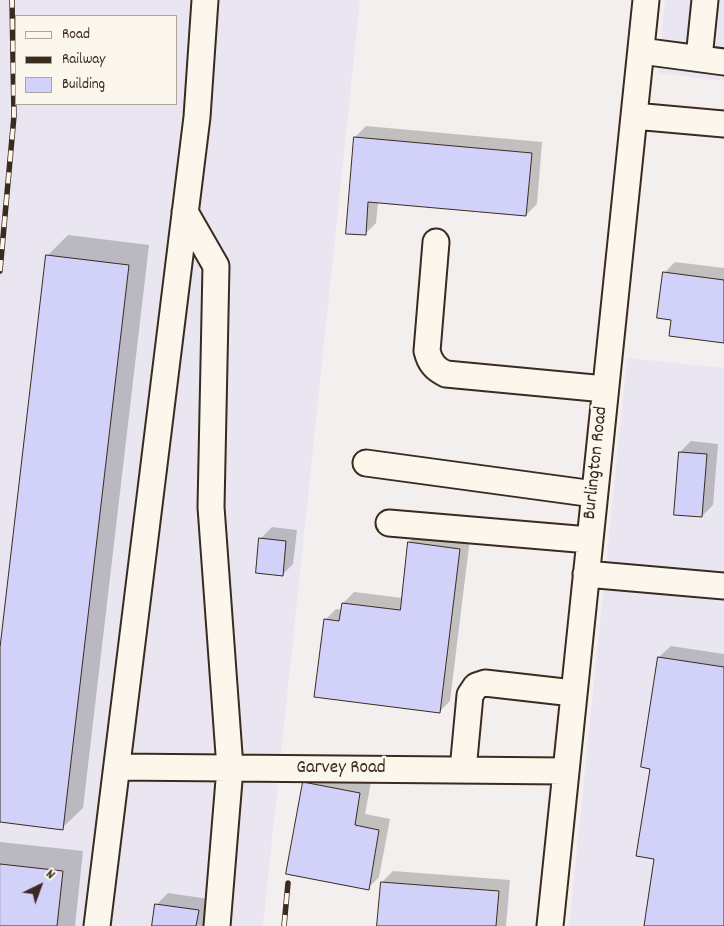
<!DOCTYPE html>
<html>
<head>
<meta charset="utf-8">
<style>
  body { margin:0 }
  #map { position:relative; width:724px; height:926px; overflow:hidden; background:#f3efef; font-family:Dekko,sans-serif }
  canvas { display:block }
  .legend { position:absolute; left:15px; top:15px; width:162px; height:90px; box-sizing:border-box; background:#fbf7ec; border:1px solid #aea59a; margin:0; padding:6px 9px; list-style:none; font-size:15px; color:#3b2a1e }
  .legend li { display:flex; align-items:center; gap:10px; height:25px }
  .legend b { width:25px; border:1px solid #aea59a }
  .north { position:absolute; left:15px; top:861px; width:50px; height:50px; -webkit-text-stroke:4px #fbf7ec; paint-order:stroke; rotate:42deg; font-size:14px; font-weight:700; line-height:20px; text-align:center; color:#3b2a1e }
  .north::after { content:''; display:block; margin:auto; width:18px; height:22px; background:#3b2a1e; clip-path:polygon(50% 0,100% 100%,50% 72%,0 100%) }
</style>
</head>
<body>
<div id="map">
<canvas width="724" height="926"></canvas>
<ul class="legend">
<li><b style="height:6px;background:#fbf7ec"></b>Road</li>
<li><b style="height:6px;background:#3b2a1e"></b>Railway</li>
<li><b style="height:14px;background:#d2d1fa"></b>Building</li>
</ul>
<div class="north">N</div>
</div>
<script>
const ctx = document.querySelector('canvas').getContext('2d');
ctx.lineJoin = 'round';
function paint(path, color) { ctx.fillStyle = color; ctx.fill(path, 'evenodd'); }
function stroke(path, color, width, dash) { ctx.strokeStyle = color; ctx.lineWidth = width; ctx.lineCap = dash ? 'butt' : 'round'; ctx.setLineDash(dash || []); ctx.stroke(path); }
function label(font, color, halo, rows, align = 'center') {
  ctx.font = font + ' Dekko,sans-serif'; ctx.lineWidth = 5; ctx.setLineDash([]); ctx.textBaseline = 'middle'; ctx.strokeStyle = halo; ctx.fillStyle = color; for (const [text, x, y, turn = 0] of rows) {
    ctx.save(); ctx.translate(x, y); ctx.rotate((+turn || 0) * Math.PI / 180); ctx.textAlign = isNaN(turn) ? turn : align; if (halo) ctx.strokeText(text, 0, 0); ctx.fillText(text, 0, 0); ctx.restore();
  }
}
const built = new Path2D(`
  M0,0H360L263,926H0ZM16,16H176V104H16Z
  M665,0H724V81L658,73Z
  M627,358L724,368V926H569Z`);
const shadow = new Path2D(`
  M366,126L542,142L537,204L526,215L378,202L376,223L365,234L355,137Z
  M68,235L149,245L83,808L62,828L0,821V658L47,256Z
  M675,262L724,268V342L673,319L664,273Z
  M691,441L718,444L713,505L702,516L680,452Z
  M272,527L297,530L293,564L282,575L261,538Z
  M420,531L470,538L450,701L439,712L325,620L336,609L342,610L343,603L354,592L402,598L409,542Z
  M671,646L724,654V926H645L655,858L651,767L643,766L659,657Z
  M315,772L371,782L365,814L390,819L379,877L368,888L304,783Z
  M0,842L83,851L75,926H0Z
  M393,871L510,880L506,926H379L382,882Z
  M168,893L209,899L205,926H153L157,904Z`);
const building = new Path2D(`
  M354,137L532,153L526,216L368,202L366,235L346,234Z
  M46,255L129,265L63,830L0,822V648Z
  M663,272L724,280V343L669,336L671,320L657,318Z
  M679,452L707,454L702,517L674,515Z
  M259,538L286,541L283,576L256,573Z
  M408,542L460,549L440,713L314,697L324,619L339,621L342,603L400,610Z
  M658,657L724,667V926H644L654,859L636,856L650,769L641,767Z
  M303,782L360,793L355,825L379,830L369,890L286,874Z
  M0,864L63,871L57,926H0Z
  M381,882L499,891L496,926H377Z
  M155,904L199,910L196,926H152Z`);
const minor = new Path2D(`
  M641,51L724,62
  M699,58L705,0
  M634,116L724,124
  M185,212L216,266L211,507L230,768L217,926
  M436,242L427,351C430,363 435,369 446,374L605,389
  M366,463L594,494
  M389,523L589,540
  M586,574L724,586
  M117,767L565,771
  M463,770L470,695L476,686L485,683L573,693
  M97,926L197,117L205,0
  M550,926L646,0`);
const rail = new Path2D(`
  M0,271L14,116L12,0
  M284,926L288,883`);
const streetNames = [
  ["Burlington Road",597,463,-84],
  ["Garvey Road",341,769]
];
paint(built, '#e9e6f2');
paint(shadow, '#0003');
paint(building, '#d2d1fa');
stroke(building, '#3b2a1e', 1);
stroke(minor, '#3b2a1e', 29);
stroke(minor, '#fbf7ec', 25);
stroke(rail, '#3b2a1e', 5.5);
stroke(rail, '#fbf7ec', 4, [11]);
label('19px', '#3b2a1e', '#fbf7ec', streetNames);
</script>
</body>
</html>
